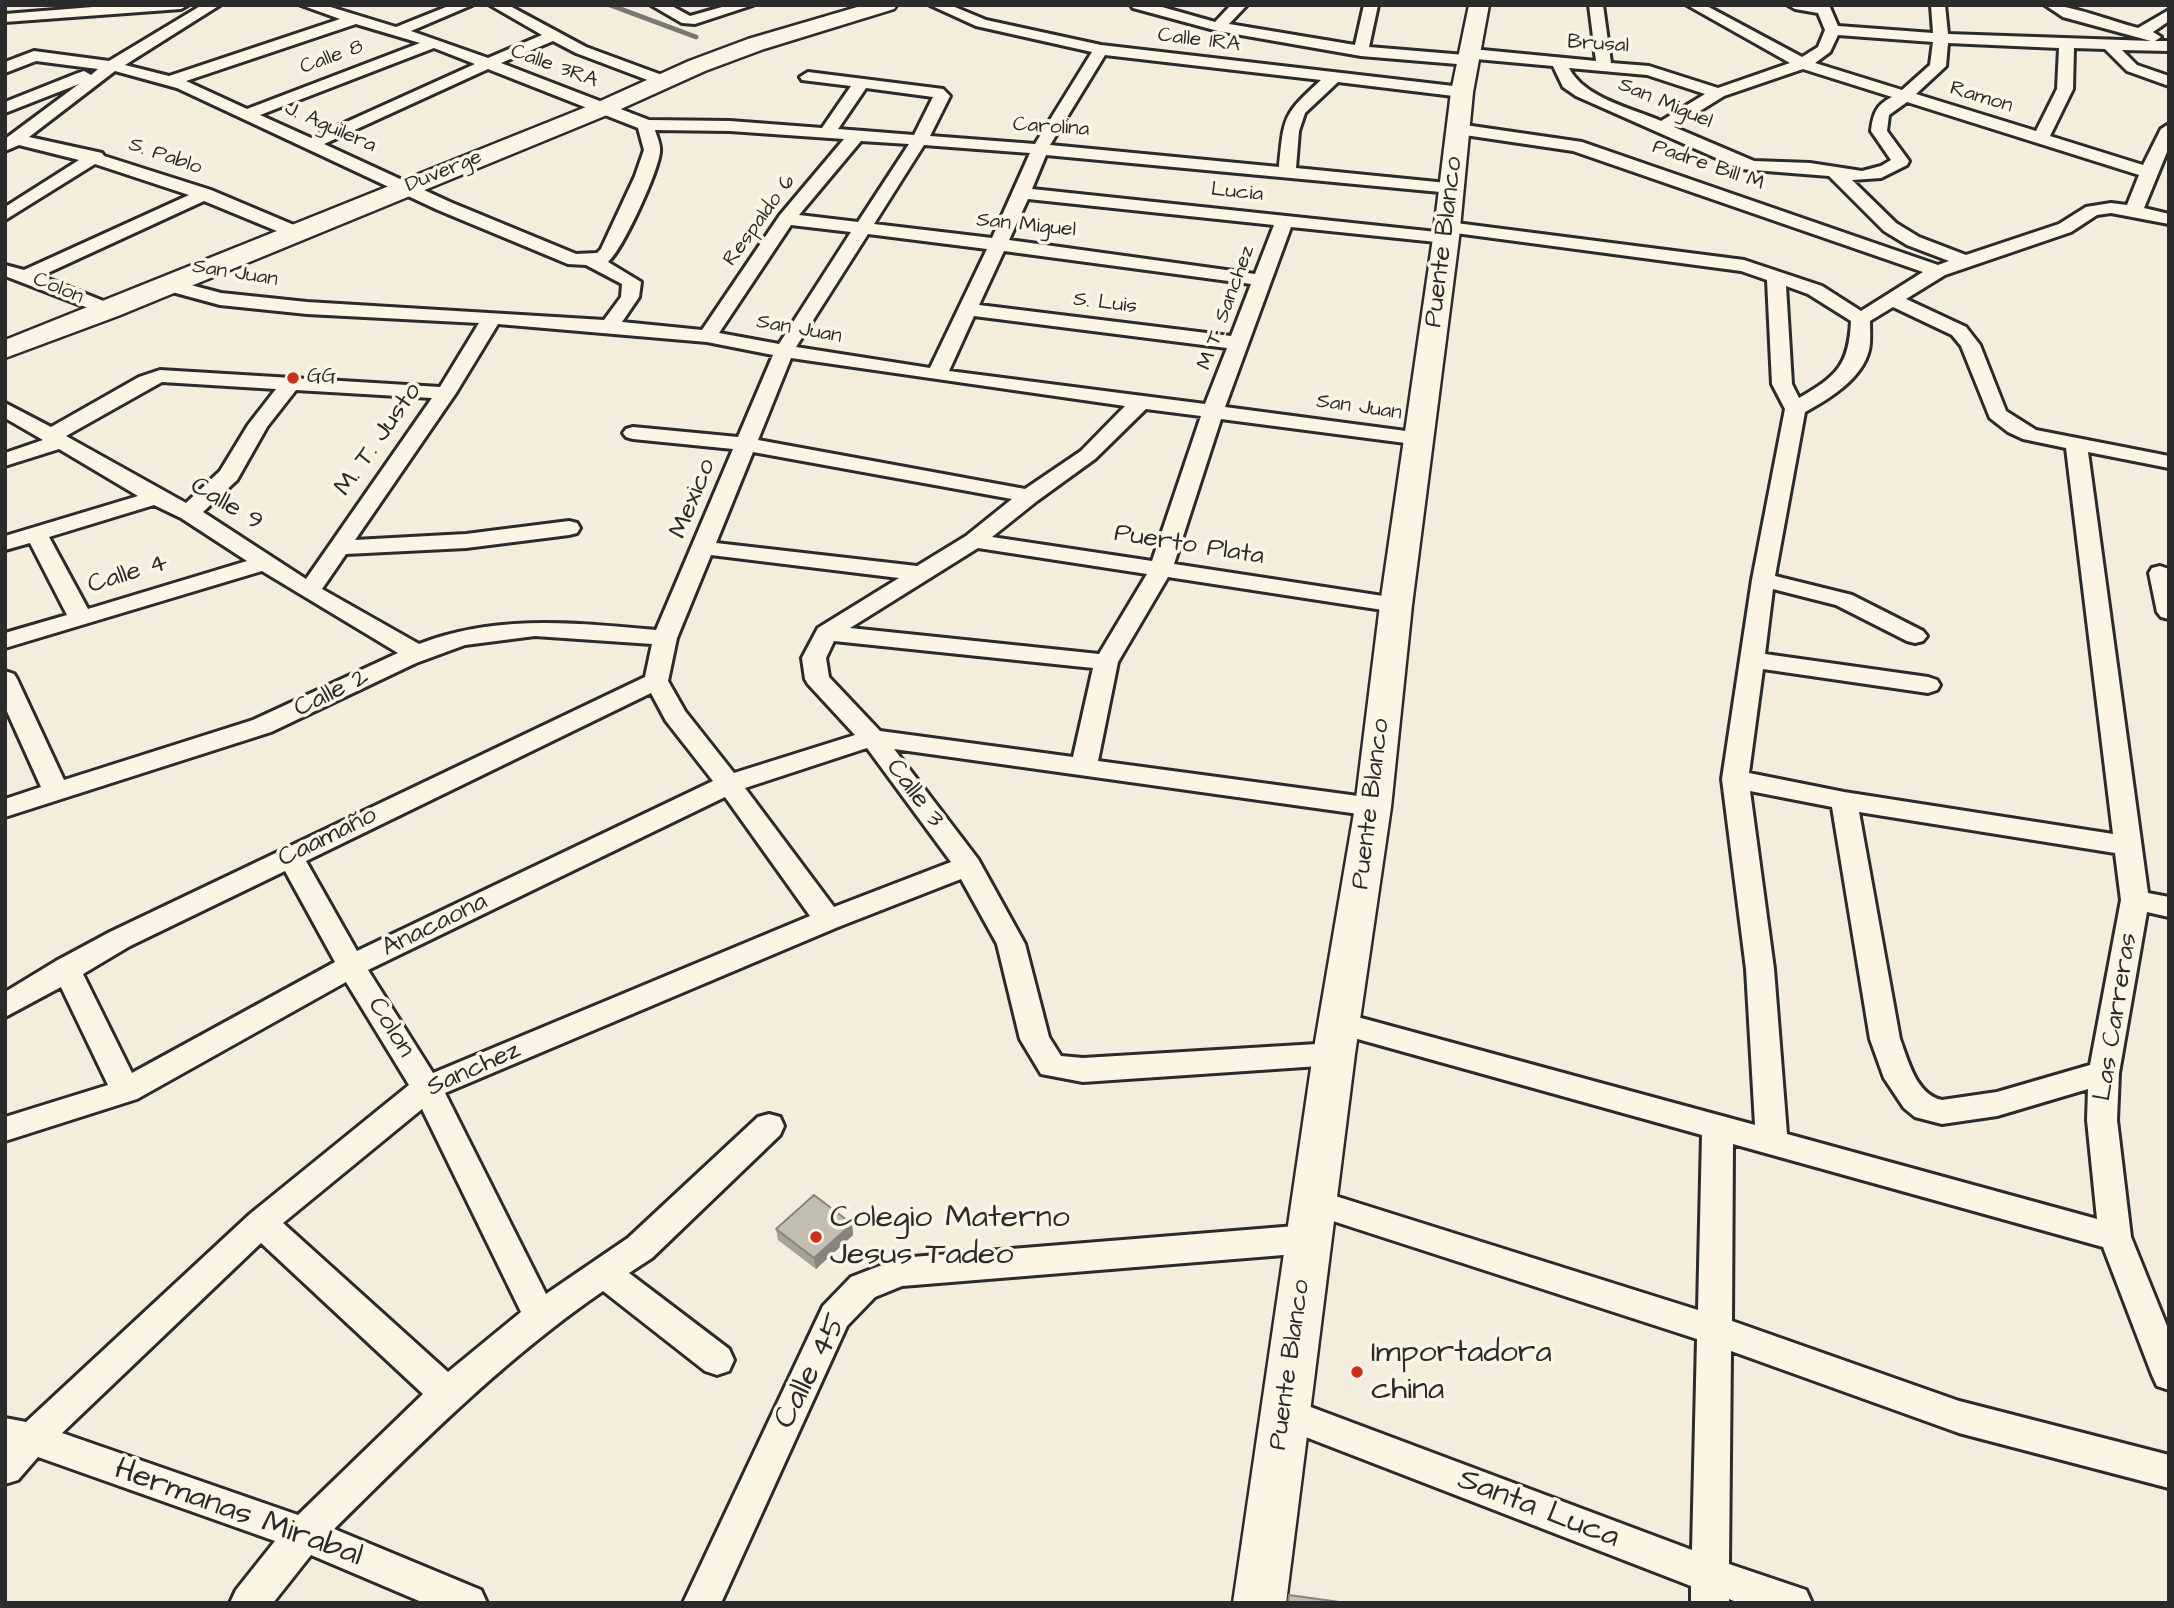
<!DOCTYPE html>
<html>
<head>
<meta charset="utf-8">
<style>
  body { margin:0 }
  #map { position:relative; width:2174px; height:1608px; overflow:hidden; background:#f4edde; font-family:"Architects Daughter",sans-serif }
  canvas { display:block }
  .frame { position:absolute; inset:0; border:7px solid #2b2b2b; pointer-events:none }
</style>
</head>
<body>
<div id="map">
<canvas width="2174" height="1608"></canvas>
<div class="frame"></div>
</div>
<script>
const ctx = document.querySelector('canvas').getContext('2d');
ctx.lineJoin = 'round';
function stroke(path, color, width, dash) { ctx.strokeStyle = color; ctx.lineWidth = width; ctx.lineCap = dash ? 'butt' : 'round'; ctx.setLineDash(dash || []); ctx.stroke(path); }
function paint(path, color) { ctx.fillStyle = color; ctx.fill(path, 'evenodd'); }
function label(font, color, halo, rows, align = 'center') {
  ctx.font = font + ' "Architects Daughter",sans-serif'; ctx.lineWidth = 7; ctx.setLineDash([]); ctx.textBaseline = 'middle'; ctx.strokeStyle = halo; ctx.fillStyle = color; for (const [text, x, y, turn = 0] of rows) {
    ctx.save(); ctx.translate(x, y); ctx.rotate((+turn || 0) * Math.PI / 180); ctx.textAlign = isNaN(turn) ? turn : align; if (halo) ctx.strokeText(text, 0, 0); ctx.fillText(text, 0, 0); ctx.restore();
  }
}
const stream = new Path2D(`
  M610,5L696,37`);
const street = new Path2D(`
  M118,5H188L181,9L5,22V14Z
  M202,5H220L125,65L169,76L340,19L301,5H324L396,27L451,5H472L411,31L488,58L542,35L490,5H508L586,47L670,78L672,81L664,86L658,84L576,53L553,41L501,63L649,120L730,121L822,128L851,86L802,80L800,77L808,72L943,89L950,96L930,136L1035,144L1092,52L976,26L930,5H950L986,20L1101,45L1462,87L1470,92L1462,97L1338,82L1305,113L1299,131L1296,168L1457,184L1460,188L1451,193L1046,155L1032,189L1446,233L1455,238L1446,243L1291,227L1225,407L1421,433L1428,435L1431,439L1428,443L1421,445L1221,419L1174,564L1396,598L1404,600L1408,605L1404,610L1396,612L1168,577L1118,662L1098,761L1373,798L1382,801L1386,807L1382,813L1373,816L894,749L978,859L1025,944L1049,1037L1061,1056L1083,1058L1334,1043L1345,1046L1349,1054L1345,1062L1334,1065L1083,1082L1041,1074L1020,1039L997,944L961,879L838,927L445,1093L546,1294L628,1238L758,1117L769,1114L780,1117L784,1126L780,1135L652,1258L629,1273L729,1349L734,1360L729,1371L717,1375L705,1371L603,1291C504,1359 420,1444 334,1529L481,1590L487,1603H424L311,1555L273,1603H230L236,1590L275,1541L38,1457L18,1480L5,1484V1418L26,1422L250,1214L409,1085L346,982L137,1099L5,1141V1117L108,1085L61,987L5,1017V992L56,961L110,932L645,677L652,644L535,636L465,645L416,663L271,732L5,817V799L41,787L5,707V671L14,674L17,679L64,780L253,720L398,653L262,571L5,648V633L67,615L30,543L5,550V536L138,496L59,449L5,466V453L43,440L5,418V403L51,427L139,377L160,370L440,387L479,323L307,314L220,305L161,289L159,285L168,279L221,293L307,302L604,320L621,297L622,284L586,265L568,264L438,210L177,88L115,71L29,137L102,153L104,156L211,190L301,228L304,232L295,237L289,236L204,201L41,276L116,306L119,310L109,316L5,276V265L24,270L189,195L95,164L5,220V207L79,160L19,145L5,151V139L79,84L5,113V102L78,73L84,71L91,75L98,69L36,61L5,73V62L34,51L109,61ZM356,24L420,43L247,109L186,81ZM434,48L475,64L311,138L260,115ZM1105,55L1321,80C1283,115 1284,116 1279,167L1050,145ZM488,69L638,128L644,150L635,176L601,249L597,253L576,254L450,202L324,144ZM866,88L933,97L914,135L838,129ZM655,130L730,131L844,139L780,215L702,330L622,322L639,297L641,282L608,262C623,249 658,172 660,152C661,145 657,137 655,130ZM861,141L909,144L858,222L799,215ZM924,145L1030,153L992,238L874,224ZM1028,199L1274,225L1255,274L1009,240ZM791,225L851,232L779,344L719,333ZM868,234L987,249L930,368L796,347ZM1004,251L1251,284L1231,336L979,305ZM974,316L1227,348L1205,404L949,371ZM498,324L707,342L773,355L738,437L633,427L626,429L623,433L626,437L633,439L733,449L656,630C576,623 496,614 419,644L322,589L346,554L466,548L569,535L577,533L580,528L577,523L569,521L466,534L355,540L456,393ZM791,358L1125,406L1081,451L1025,489L758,440ZM162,382L276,389L248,425L220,471L186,503L66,436ZM296,390L432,398L306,579L203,512L237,480L267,427ZM1146,409L1201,416L1152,561L992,537L1037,501L1095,459ZM753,452L1012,499L966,536L917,566L716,543ZM154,505L181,518L247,561L88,609L49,537ZM978,548L1147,574L1099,654L850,628ZM711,555L899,578L818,628L802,658L805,679L808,684L855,735L734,773L685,711L668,681L677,638ZM834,641L1093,668L1073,757L880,731L829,677L826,658ZM651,693L666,721L713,781L357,951L306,861ZM867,748L951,862L834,907L745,788ZM725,797L810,916L433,1073L368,970ZM285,871L335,962L132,1073L83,974L130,946ZM422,1109L521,1312L448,1372L283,1223ZM261,1243L423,1394L298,1515L62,1433Z
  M651,5H670L690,16L729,5H753L695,24L682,23Z
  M1131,5H1155L1215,22L1231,5H1247L1229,24L1355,45L1364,5H1378L1369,47L1465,55L1467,51L1472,49L1596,61L1589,5H1603L1611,63L1649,66L1718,88L1790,63L1687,5H1705L1802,57L1818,47L1825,30L1818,13L1795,9L1788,5H1829L1838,26L1933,33L1931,5H1945L1948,34L2151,41L2063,17L2045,5C2073,5 2110,21 2138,28L2169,10V21L2153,32L2161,37L2155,41H2169V51L2122,50L2137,65L2169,76V86L2127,71L2105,49L2074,48L2073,89L2050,136L2143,165L2161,129L2169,124V147L2144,208L2169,214V224L2111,213L2097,215L2071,232L1945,275L1906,299L1966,327L1980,345L2006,411L2036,430L2169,456V468L2088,452L2148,893L2169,897V917L2147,912L2119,1073L2117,1120L2131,1237L2169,1331V1390L2157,1386L2152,1375L2103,1247L1733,1144L1732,1321L1959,1401L2169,1455V1488L1959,1433L1731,1351L1729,1564L1806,1590L1812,1603H1739L1729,1599V1603H1691V1586L1272,1424L1266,1413L1272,1402L1284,1397L1692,1550L1697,1339L1302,1211L1297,1202L1302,1193L1313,1189L1698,1310L1702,1135L1329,1031L1324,1023L1329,1015L1339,1012L1755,1125L1746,969L1722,779L1752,580L1785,409L1772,384L1767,280L1741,271L1448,232L1439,227L1448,222L1744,260L1822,286L1861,311L1923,272L1573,151L1458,134L1450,129L1458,124L1582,142L1938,265L1949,261L1907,245L1884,231L1829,176L1741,169L1576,96L1563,87L1553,66L1476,59L1474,63L1469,65L1361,56L1218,31L1133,8ZM1838,35L1933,42L1930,65L1902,90L1815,63L1830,52ZM1948,43L2059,48L2057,89L2036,131L1916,94L1946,66ZM1569,68L1647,75L1705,94L1661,121C1631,108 1584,98 1569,68ZM1803,69L1892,97C1876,105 1873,114 1871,131L1891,160L1881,166L1862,171L1810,163L1754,161L1674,127L1724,96ZM1907,102L2139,175L2127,205L2111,203L2086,207L2059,224L1966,255L1919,237L1896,223L1852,180L1881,178L1907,165L1909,161L1887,131L1889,115ZM1786,286L1808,294L1851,321C1849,365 1837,376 1799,398L1792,384ZM1893,307L1952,335L1961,346L1990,418L2008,432L2023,439L2066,448L2113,834L1844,792L1749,773L1763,669L1928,693L1937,690L1940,685L1937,680L1928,677L1765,654L1773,589L1836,605L1907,641L1915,643L1923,641L1927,636L1923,631L1852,595L1775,576L1805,412C1829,399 1862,379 1869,350C1871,341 1870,331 1870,321ZM1750,791L1832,807L1870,1039L1884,1078L1904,1108L1915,1117L1942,1124L1997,1116L2088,1089L2087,1120L2097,1219L1787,1134L1774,969ZM1859,812L2115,853L2121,900L2090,1065L1997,1092L1942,1100C1916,1095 1908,1060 1900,1039Z
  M2160,566L2169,569V619L2161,617L2157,612L2149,573L2152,568Z
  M1308,1225L1320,1229L1324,1239L1320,1249L1308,1253L902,1286L875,1297L847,1326L721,1603H683L823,1306L851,1277L900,1258Z`);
const secondary = new Path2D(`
  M864,5H897L894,9L764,49L705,71L612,113L118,316L5,358V340L596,103L689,61L748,39Z
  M1469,5H1489L1473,92L1459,238L1412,605L1391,807L1355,1054L1286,1603H1233L1313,1054L1355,807L1380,605L1433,238L1451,92Z`);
const wall = new Path2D(`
  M852,1224L853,1235L816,1269L778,1240L776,1229Z`);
const shadedWall = new Path2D(`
  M852,1224L853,1235L816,1269L814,1258Z`);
const building = new Path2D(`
  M814,1195L852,1224L814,1258L776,1229Z
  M1289,1595L1347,1603H1288Z`);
const markers = [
  [293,378,7,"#c8321e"],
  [816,1237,7,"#c8321e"],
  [1357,1372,7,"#c8321e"]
];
const farStreetnames = [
  ["Calle 1RA",1199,41,7],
  ["Brusal",1598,45,4],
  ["Calle 8",332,58,-20],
  ["Calle 3RA",554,67,20],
  ["Ramon",1981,98,17],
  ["San Miguel",1665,104,23],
  ["J. Aguilera",330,128,24],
  ["Carolina",1051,128,4],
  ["S. Pablo",165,157,19],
  ["Padre Bill M",1708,166,19],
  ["Duverge",444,172,-22],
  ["Lucia",1237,193,6],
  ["Respaldo 6",760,221,-54],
  ["San Miguel",1026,226,6],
  ["San Juan",235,274,9],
  ["Colon",58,289,22],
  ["S. Luis",1105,304,7],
  ["M T. Sanchez",1227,308,-70],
  ["San Juan",799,330,10],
  ["San Juan",1359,408,8]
];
const farPoinames = [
  ["GG",307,378]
];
const streetNames = [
  ["Puente Blanco",1445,242,-83],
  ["M. T. Justo",379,440,-55],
  ["Mexico",694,499,-68],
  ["Calle 9",226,505,31],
  ["Puerto Plata",1189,546,9],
  ["Calle 4",128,575,-17],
  ["Calle 2",332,694,-26],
  ["Calle 3",914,794,53],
  ["Puente Blanco",1372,804,-83],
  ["Caamaño",328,838,-26],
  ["Anacaona",435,926,-26],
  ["Las Carreras",2117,1017,-81],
  ["Colon",390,1028,58],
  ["Sanchez",474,1070,-24],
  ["Puente Blanco",1291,1365,-82]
];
const nearPoinames = [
  ["Colegio Materno",830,1219],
  ["Jesus Tadeo",830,1256],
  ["Importadora",1371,1354],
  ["china",1371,1391]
];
const nearStreetnames = [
  ["Calle 45",812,1372,-63],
  ["Santa Luca",1538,1510,21],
  ["Hermanas Mirabal",238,1514,20]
];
stroke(stream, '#7a7771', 5);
stroke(street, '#2b2b2b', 6);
stroke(secondary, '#2b2b2b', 5);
paint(street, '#fcf5e5');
paint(secondary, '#fcf5e5');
paint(wall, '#a7a398');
paint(shadedWall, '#88847c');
paint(building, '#c2bdb1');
stroke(building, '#88847c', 2);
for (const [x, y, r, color] of markers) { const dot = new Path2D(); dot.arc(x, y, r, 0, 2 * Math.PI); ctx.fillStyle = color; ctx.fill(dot); stroke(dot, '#fcf5e5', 2.5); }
label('21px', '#2b2b2b', '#fcf5e5', farStreetnames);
label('21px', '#2b2b2b', '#fcf5e5', farPoinames, 'left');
label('26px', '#2b2b2b', '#fcf5e5', streetNames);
label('32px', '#2b2b2b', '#fcf5e5', nearPoinames, 'left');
label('32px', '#2b2b2b', '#fcf5e5', nearStreetnames);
</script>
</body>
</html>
